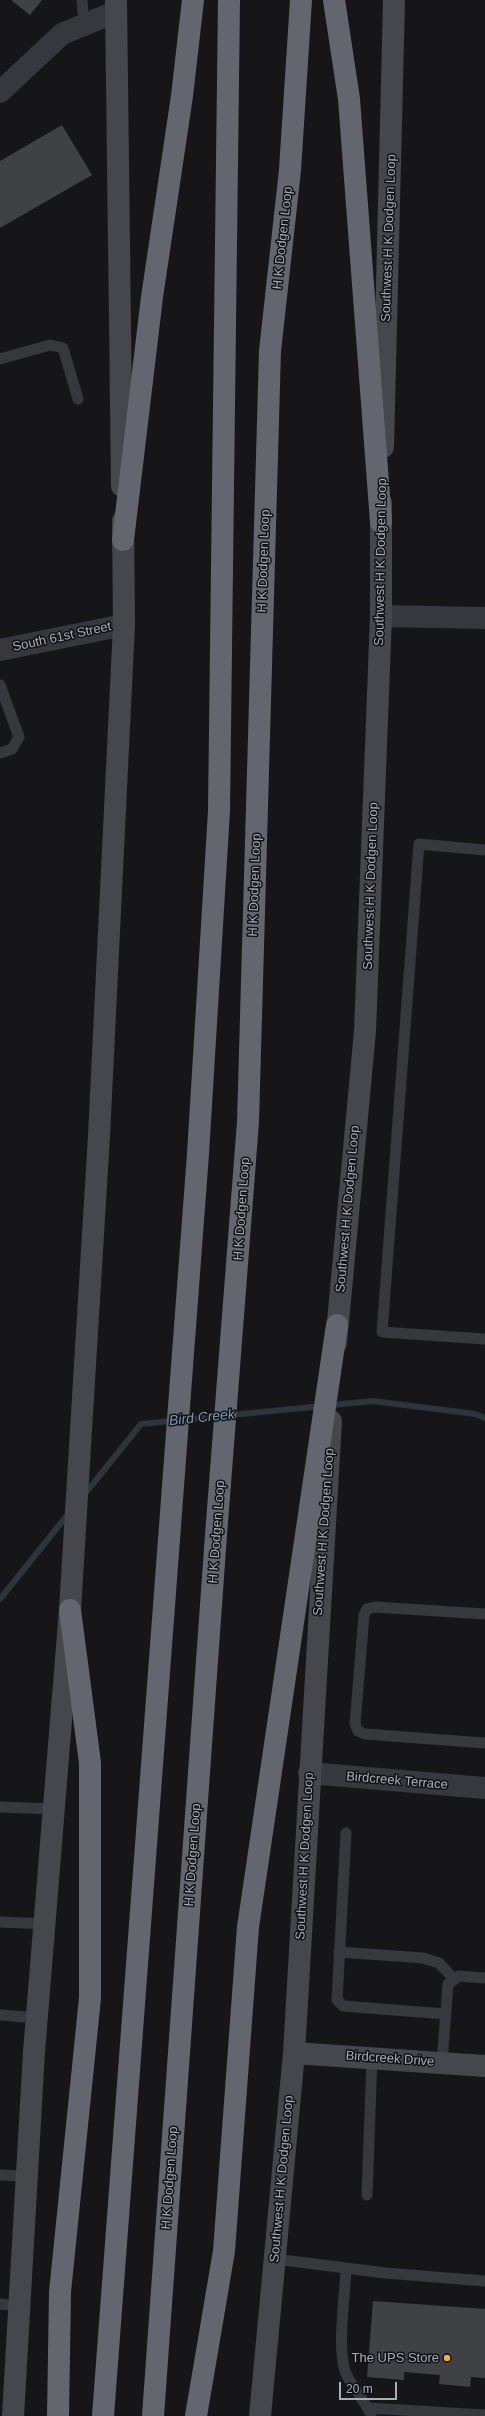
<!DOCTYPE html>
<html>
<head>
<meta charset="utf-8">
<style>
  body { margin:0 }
  #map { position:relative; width:485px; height:2416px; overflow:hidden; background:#161618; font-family:Helvetica,sans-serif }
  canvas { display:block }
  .scale { position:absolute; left:339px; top:2382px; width:58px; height:18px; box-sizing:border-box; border:2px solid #a8adb8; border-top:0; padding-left:5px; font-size:12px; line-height:14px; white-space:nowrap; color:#a8adb8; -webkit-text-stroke:3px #111113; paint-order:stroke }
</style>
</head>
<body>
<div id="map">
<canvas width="485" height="2416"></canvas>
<div class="scale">20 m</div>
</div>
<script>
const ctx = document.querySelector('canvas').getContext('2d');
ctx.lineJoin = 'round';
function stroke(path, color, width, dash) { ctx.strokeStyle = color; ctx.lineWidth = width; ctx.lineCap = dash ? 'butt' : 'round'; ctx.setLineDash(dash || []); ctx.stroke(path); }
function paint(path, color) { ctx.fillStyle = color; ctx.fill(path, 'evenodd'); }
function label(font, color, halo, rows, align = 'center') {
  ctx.font = font + ' Helvetica,sans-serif'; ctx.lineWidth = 3; ctx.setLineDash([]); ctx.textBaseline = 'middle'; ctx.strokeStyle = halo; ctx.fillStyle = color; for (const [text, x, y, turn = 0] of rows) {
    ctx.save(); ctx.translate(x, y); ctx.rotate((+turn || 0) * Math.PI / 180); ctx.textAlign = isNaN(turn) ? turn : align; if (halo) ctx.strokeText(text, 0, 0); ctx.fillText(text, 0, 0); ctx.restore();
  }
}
const stream = new Path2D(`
  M84,1495L141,1424L373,1401L475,1414L485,1418
  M0,1599L69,1513`);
const building = new Path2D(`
  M11,0H42L30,15Z
  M62,125L92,175L0,228V161Z
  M373,2301L485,2309V2378L471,2377L470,2387L439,2384L440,2375L404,2372V2380L367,2377Z`);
const lane = new Path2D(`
  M82,0L84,25
  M0,359L50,345L63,348L78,399
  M0,685L19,737L12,749L0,753
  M485,850L419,844L382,1332L485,1339
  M485,1614L375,1607L367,1609L364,1615L355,1724L358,1731L365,1734L485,1743
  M0,1807L54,1809
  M346,1833L337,2000L343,2006L445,2014
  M0,1922L45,1924
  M339,1952L423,1958L439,1963L454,1979
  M0,2015L37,2018
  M442,2063L448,1984L459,1976L485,1978
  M0,2175L27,2176
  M367,2195L372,2058
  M275,2259L385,2273L485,2281
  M346,2269C345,2296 337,2346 345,2371C351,2387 365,2399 371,2416
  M0,2304L20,2306
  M368,2408L485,2415`);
const street = new Path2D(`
  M0,92L62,34L115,12
  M381,616L485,618
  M0,650L124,625
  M309,1773L485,1788`);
const secondary = new Path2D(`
  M116,0L122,486
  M383,447L394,0
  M336,1343L365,1031L381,616V503
  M294,2053L485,2066
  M13,2416L34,2052L70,1610L99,1136L124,625L123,521
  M260,2416L294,2053L331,1421`);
const highway = new Path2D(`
  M334,0L349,99L381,522
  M123,540L152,297L182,96L193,0
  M58,2416L60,2292L90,1998V1763L70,1610
  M103,2416L198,1154L219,811L229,0
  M153,2416L216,1535L248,1122L270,351L290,170L301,0
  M196,2416L224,2251L248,1927L337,1325`);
const markers = [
  [447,2358,4,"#f2b134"]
];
const streetNames = [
  ["H K Dodgen Loop",283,238,-84],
  ["Southwest H K Dodgen Loop",389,238,-88],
  ["H K Dodgen Loop",264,561,-88],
  ["Southwest H K Dodgen Loop",381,562,-89],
  ["South 61st Street",62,637,-12],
  ["H K Dodgen Loop",255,885,-88],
  ["Southwest H K Dodgen Loop",371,886,-88],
  ["H K Dodgen Loop",242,1209,-86],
  ["Southwest H K Dodgen Loop",348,1209,-85],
  ["H K Dodgen Loop",217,1532,-86],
  ["Southwest H K Dodgen Loop",324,1532,-86],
  ["Birdcreek Terrace",397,1781,5],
  ["H K Dodgen Loop",193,1855,-86],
  ["Southwest H K Dodgen Loop",305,1856,-87],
  ["Birdcreek Drive",390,2059,4],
  ["H K Dodgen Loop",170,2178,-86],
  ["Southwest H K Dodgen Loop",282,2179,-85]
];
const poiNames = [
  ["The UPS Store",439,2358]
];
const waterNames = [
  ["Bird Creek",202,1418,-6]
];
stroke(stream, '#2c353c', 6);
paint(building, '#404145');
stroke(lane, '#37383d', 11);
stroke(street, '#37383d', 22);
stroke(secondary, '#45474d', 22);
stroke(highway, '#63666e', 22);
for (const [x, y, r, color] of markers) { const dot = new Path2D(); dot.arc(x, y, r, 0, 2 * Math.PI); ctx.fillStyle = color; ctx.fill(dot); stroke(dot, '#111113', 1.5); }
label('13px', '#a8adb8', '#111113', streetNames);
label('13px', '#a8adb8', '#111113', poiNames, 'right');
label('italic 14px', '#7f9bb3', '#111113', waterNames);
</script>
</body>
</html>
